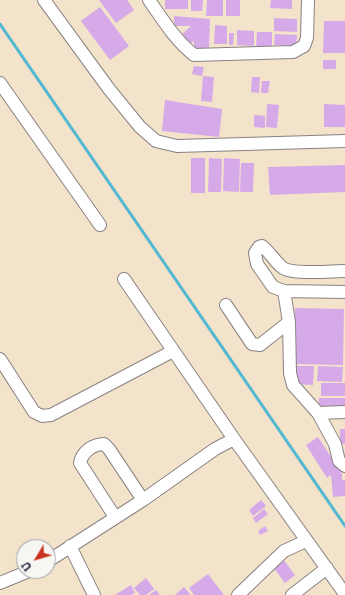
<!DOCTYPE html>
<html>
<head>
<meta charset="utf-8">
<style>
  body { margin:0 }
  #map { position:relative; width:345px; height:595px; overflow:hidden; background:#f2e3ca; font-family:"IM FELL DW Pica",serif }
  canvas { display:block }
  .north { position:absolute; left:16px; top:539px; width:40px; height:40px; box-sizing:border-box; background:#f6f6f2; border:1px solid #a1a1a9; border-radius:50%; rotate:232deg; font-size:11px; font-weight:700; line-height:16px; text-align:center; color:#22223b }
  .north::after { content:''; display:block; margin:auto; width:14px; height:18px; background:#c8321e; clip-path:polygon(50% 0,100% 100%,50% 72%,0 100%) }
</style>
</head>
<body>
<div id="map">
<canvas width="345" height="595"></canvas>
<div class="north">U</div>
</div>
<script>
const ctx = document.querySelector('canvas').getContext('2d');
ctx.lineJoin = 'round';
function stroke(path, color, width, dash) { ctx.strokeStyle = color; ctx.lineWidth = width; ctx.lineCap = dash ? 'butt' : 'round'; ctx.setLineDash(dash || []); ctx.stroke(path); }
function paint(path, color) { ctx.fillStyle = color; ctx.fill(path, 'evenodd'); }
const stream = new Path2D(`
  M0,24L345,526`);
const building = new Path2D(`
  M99,0H127L134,10L116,23Z
  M165,0H188V9H165Z
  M191,0H203L202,11H191Z
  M207,0H223V16H206Z
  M226,0H240V16H226Z
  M271,0H292V9L270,8Z
  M100,7L129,46L110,60L81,21Z
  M174,16L210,19L209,48H194V41L188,46L180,36L191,26H174Z
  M274,18L297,19V32L274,31Z
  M324,21H345V53H323Z
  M215,25L227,26V44H214Z
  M237,30L254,31V46L237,45Z
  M257,32H272V47H256Z
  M229,33H234L233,45H229Z
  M275,34L297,35L296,46L274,45Z
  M323,60H336V69H323Z
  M194,66L204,67L202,76L192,74Z
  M203,76L214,77L212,102L201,101Z
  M252,77H260L259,93L251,92Z
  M262,81H270L268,93H261Z
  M165,100L222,109L219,137L162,131Z
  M267,104L279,105L277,128L266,127Z
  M324,104L345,105V127H324Z
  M254,115L265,116V128L254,127Z
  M191,158H205V193H191Z
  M209,158L222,159L221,192H208Z
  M224,158L240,159L239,192L223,191Z
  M241,163H254L253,192H240Z
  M345,165V192L270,195L268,167Z
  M295,308L344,309L343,365L294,364Z
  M295,366H314L313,385L294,384Z
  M318,366L343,367L342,382L317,381Z
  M321,383H345V396H321Z
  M319,398H345V410H319Z
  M340,429H345V444H340Z
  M318,437L342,474V480H345V496L333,497L331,475L327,478L306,445Z
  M261,500L266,506L253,516L249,510Z
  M264,509L268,514L256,523L253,518Z
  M265,526L268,531L260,535L258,531Z
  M283,559L295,575L285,583L273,567Z
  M208,574L224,595H194L189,588Z
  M146,578L154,589L146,595H140L134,588Z
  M131,585L135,593L131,595H115Z
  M184,587L190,594L189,595H175Z
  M156,590L160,595H149Z`);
const minor = new Path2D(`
  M44,0L109,89L140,127L156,141L177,146L345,141
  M149,0C163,20 175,40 194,55L293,52L304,46L307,38L308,0
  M0,83L100,225
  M345,271C332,271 293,275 283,268C275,262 270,252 262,246L259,247L255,253L257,264L273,287L284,291L345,292
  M124,279L234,439
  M284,291L289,322L290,373L293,385L318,413L335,444L339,461L345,466
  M226,305L252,344L260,345L289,322
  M0,359L34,412L42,416L51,415L173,351
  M318,413L345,412
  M115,517L80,463C82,452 93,444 104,444L109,449L143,500
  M70,546L94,595
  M48,561L143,500L215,449L234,439L345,594
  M0,583L29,571
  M238,595L284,551L306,541
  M292,595L327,568`);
stroke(stream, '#54b8d2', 3);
paint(building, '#d6aae8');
stroke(minor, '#8a8282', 14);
stroke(minor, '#fff', 12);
</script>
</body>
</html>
